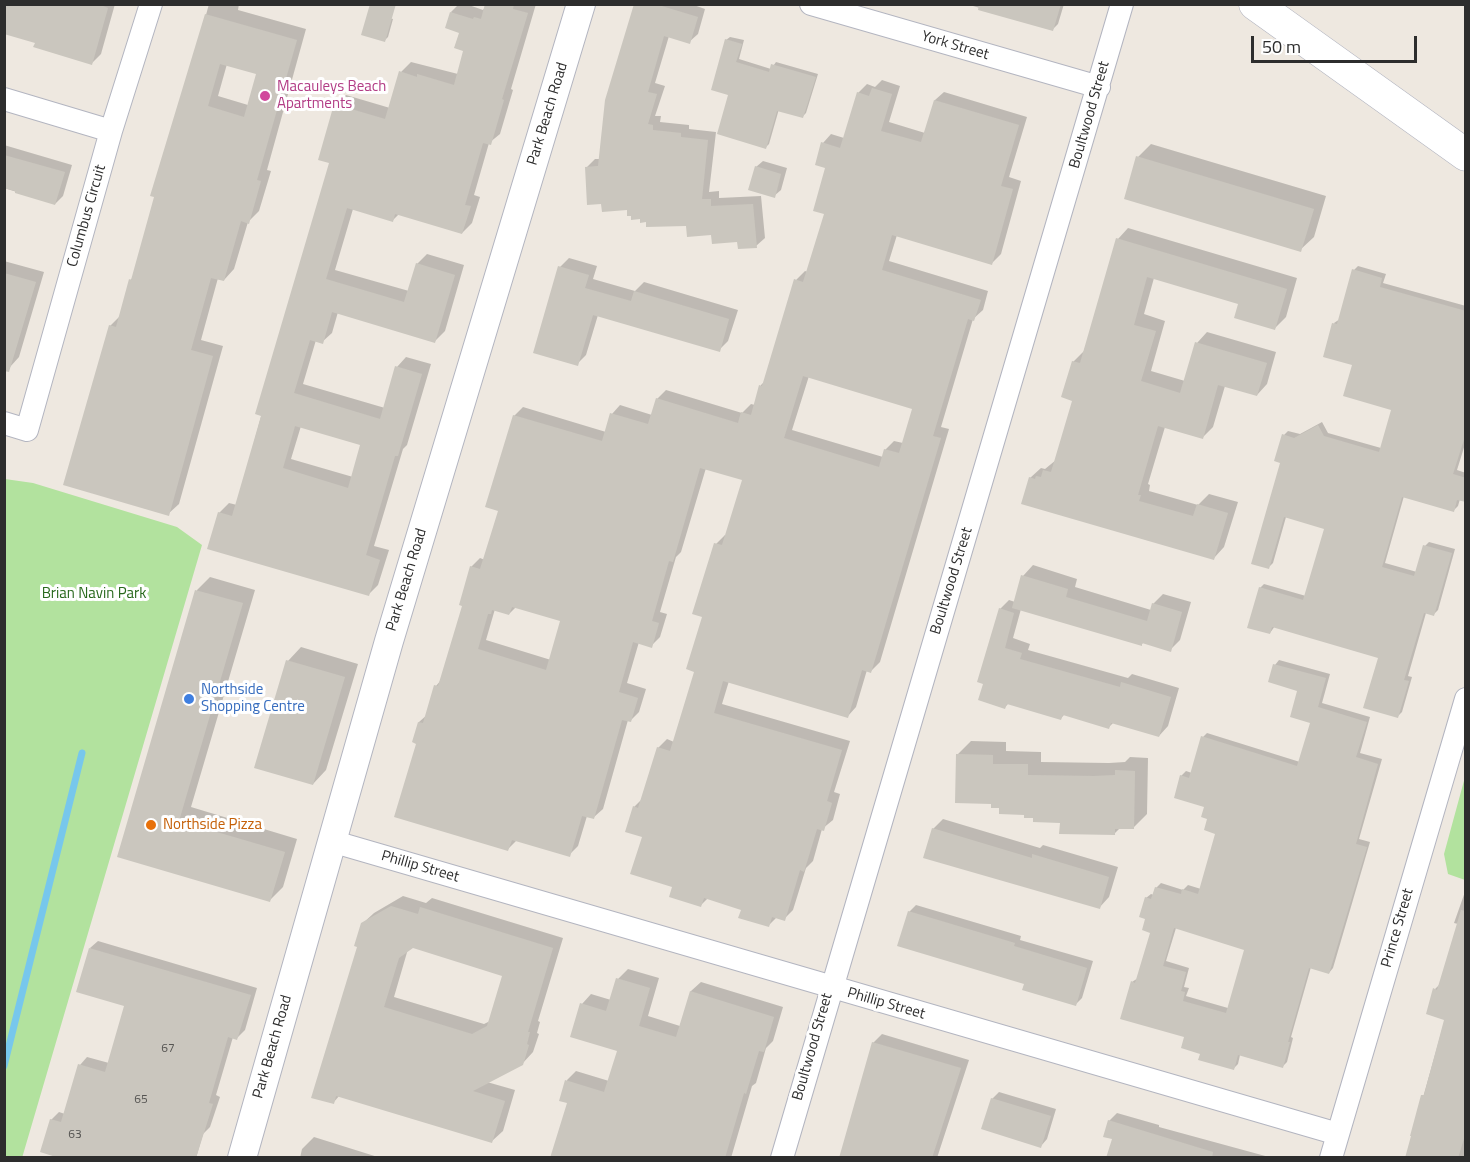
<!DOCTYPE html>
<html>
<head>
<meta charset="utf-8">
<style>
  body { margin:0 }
  #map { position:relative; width:1470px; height:1162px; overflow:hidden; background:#eee8e0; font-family:"Titillium Web",sans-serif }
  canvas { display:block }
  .frame { position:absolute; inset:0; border:6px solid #2d2d2d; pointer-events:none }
  .scale { position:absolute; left:1251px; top:36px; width:166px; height:27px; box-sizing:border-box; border:3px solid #2d2d2d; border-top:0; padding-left:8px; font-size:18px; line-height:21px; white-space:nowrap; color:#2d2d2d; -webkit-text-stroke:4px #fff; paint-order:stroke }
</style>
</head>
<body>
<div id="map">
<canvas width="1470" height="1162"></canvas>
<div class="frame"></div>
<div class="scale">50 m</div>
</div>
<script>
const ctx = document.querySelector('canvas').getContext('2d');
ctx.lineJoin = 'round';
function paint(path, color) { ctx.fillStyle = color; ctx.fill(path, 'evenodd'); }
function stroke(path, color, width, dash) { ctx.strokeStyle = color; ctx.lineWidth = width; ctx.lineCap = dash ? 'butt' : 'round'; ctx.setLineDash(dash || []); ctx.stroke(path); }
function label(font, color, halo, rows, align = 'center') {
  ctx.font = font + ' "Titillium Web",sans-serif'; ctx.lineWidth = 6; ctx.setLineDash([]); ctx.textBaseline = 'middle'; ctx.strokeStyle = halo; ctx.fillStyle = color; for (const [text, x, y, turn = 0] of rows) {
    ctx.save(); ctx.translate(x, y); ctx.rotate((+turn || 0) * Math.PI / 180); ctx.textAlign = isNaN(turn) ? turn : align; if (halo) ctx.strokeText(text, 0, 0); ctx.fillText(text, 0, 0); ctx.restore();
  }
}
const green = new Path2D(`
  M5,479L33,483L177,527L202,545L22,1158L4,1157Z
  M1465,777L1466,880H1465L1448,874L1444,854Z`);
const shadow = new Path2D(`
  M4,4H115L101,54L91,64L36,42Z
  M209,4H239L238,10L306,29L267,170L271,171L259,211L248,222L234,269L224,280L218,278L201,340L223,346L179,504L168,514L110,326L120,316L130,280L134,277ZM227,64L257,73L248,105L218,96Z
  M459,4H466L483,10L487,4H536L511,89L513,90L500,134L489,143L474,195L480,197L472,223L462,233L399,214L393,220L353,209L335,270L409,291L417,264L427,254L464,265L445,331L435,341L338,312L332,333L322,342L316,340L303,384L385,408L397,367L406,357L431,364L407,445L403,449L374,546L389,550L378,585L368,595L219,513L229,503L237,505L330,162L336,105L346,95L390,108L401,72L411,62L458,74L465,50L461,32L451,12ZM301,426L362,444L353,477L291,459Z
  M635,4H691L705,9L698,34L689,42L669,36L655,83L665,86L655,116H661L660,122L689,125V129L716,132L709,192L719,191V198L761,196L765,238L756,246L687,224L647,221L628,208L603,202L586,168L595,159H600Z
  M966,4H1064L1058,24L1053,29Z
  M371,13L393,19L388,37L385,40Z
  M730,37L744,40L739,59L771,69L776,62L818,74L806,113L803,116L779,109L769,144L766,147L730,94L726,40Z
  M882,80L900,86L889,122L925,133L935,100L944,92L1027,117L1009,177L1021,181L1001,254L992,263L897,235L889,261L988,291L983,310L973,319L941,427L949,429L880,662L871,671L867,670L856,707L848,716L729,681L722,704L850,741L834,792L840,794L833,820L822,829L813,861L806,868L793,910L784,919L777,917L768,926L743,909L708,898L701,905L674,886L643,836L634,807L643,798L658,748L667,739L674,742L696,671L716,544L725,535H727L744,479L706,468L681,552L676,557L660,612L667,614L660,637L651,646L639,642L627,683L646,689L639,712L630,721L628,720L603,809L594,817L587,816L578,846L569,855L517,840L508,849L417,742L419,722L428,714L436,686L441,680L464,605L471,567L480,558L485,560L500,510L514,416L523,407L606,432L612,414L620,405L652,415L657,399L666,390L742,413L751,404L755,405L761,385L765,381L796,280L805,271L808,272L826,213L827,167L823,143L831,134L844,138L858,93L867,84L875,87ZM809,376L914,408L903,443L894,441L885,450L883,457L792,430ZM516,607L562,620L551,660L486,640L495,609L509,614Z
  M1151,144L1326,196L1314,237L1300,250L1138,157Z
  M4,145L72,165L63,196L55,204L4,188Z
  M763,161L787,168L781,190L774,196L756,167Z
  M1128,228L1297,278L1286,317L1275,328L1240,303L1154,278L1144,314L1165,321L1151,371L1185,381L1197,343L1207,332L1276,352L1267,384L1257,395L1225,386L1213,427L1202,438L1165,427L1148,484L1150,485L1149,491L1198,505L1209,494L1238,502L1224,547L1214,558L1030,478L1041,468L1045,469L1056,460L1074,400L1073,362L1084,351L1118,239Z
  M569,258L597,266L593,279L635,291L644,282L738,310L728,341L719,350L598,315L586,355L577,364L560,267Z
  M4,261L44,272L19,357L10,367L4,365Z
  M1358,266L1386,274L1383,283L1466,306V441L1457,470L1466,473V499H1460L1458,506L1453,511L1404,496L1385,563L1417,572L1425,546L1429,542L1455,549L1438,610L1433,615L1426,613L1408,676L1412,677L1402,712L1397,717L1379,657L1275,626L1270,633L1260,588L1264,584L1306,596L1326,528L1286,517L1273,563L1269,567L1282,462L1284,435L1288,431L1300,434L1322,422L1328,433L1381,448L1393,409L1354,364L1334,323L1340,319L1354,270Z
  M1033,565L1077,579L1075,587L1151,610L1153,604L1163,594L1191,602L1180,640L1170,650L1144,642L1141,645L1021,609L1013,638L1030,644L1028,650L1128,678L1132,674L1179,688L1168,726L1159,736L1114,722L1109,727L1065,714L1061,718L1009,703L1005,707L1000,609L1009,600L1015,602L1023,576Z
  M210,577L255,590L191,807L297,839L283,887L269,901L119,856L197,590Z
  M301,647L358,664L326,770L313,784L288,661Z
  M1279,660L1330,674L1322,703L1370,717L1360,753L1382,759L1359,839L1370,842L1333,968L1329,973L1311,967L1291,1037L1293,1038L1287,1062L1282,1067L1240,1055L1238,1064L1233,1069L1202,1053L1132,982L1138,978L1152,932L1147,918L1146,898L1151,894L1154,895L1156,888L1161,883L1183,890L1188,885L1201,889L1217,833L1209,818L1206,806L1181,776L1186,771L1192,773L1203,737L1207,733L1300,762L1312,722L1299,690L1275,665ZM1176,928L1246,949L1228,1008L1186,996L1189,988L1184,987L1189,968L1166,961Z
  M971,741L1006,742V751L1041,752V762L1109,763L1125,762L1130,757L1148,758L1147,814L1133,828L1121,827L1114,834L1001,807L992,802L957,755Z
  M943,819L1040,848L1043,845L1118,867L1109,897L1099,908L933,829Z
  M1466,889V1151L1464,1157L1466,1158H1406L1445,1019L1435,989L1441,983L1458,924L1454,923Z
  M403,896L426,903L432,898L563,938L538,1021L540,1022L537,1033L539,1034L533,1052L522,1064L487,1082L515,1090L503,1131L492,1141L340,1095L333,1103L362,924L374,913ZM412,946L504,975L490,1021L484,1024L394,997L408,949Z
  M916,905L1021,936L1020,940L1093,961L1082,998L1076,1004L1026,983L909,912Z
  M98,941L257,988L245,1030L237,1038L233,1037L216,1095L220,1097L210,1127L203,1134L196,1158H65L51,1120L59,1112L65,1114L80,1065L87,1057L109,1063L126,1005L90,948Z
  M628,969L659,978L648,1016L680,1026L691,991L701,982L783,1007L773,1041L766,1048L756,1083L752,1086L731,1158H553L569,1102L567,1080L576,1071L609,1081L618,1050L582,1004L591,994L611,1000L618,979Z
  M882,1034L969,1060L937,1158H841L873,1043Z
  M999,1092L1056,1109L1047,1139L1041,1146L992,1099Z
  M1117,1113L1159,1125V1127L1269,1157L1107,1158L1113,1138L1109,1121Z
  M314,1137L381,1158H300L302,1149Z`);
const stream = new Path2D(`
  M4,1066L82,753`);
const building = new Path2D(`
  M4,4H98L108,8L92,65L33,47L35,43L4,34Z
  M370,4H396L385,42L361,35Z
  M485,4H514L513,9L528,13L502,99L504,100L491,145L483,143L465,205L471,206L462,234L395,214L393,222L347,208L326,279L404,302L416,263L455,275L435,343L332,312L323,344L310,340L294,393L380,419L395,366L422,374L398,456H395L366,555L380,560L369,596L207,549L218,512L232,516L261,416L255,414L329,163L318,160L334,104L385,119L399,71L417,77V74L454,85L463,51L454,48L459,33L445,28L450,12L473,19L474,17L481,19ZM295,426L360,445L348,488L283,468Z
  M634,4H655L698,17L690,44L664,36L648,92L657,94L648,124L653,125V130L681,133V137L708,140L702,199H711V206L753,204L757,248L738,249L737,242L712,244L711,235L687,237L686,226L646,227V222L640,223V219L631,220V216H627V210L602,212L601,204L587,205L585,167L598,166L605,100Z
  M979,4H1061L1053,31L978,10Z
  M205,14L297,40L257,180L261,181L249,224L241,221L224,281L211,278L191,350L213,356L169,516L63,485L109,325L116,327L129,279L131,280L154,197L150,196ZM220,64L256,74L244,117L208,106Z
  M725,39L742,44L736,62L769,72L771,64L816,77L803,118L777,111L766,149L717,134L728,95L711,90Z
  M872,88L892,94L881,131L921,142L934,100L1019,125L1001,186L1013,189L992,265L892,235L882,270L981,300L974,321L968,319L933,436L941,438L871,673L862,670L848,718L723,681L714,713L842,750L827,801L832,803L824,831L817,829L804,872L800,870L785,921L772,917L769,927L738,918L741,910L704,898L701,907L669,897L672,887L630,874L642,837L625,832L633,806L638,808L657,747L670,751L694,672L686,669L702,617L692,614L714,543L722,545L742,480L700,468L673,562L669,561L652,621L659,623L652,648L633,642L619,692L638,698L631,722L622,720L594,819L582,816L570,857L512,840L508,851L394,817L416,744L412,742L418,722L423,723L434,685L438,686L462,606L459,605L470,566L480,569L498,511L485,507L513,415L602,441L610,413L648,424L656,398L738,423L741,412L751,415L759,385L762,386L794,279L803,282L824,214L813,211L825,168L815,165L821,142L840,148L857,92L869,96ZM803,376L912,409L899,453L884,449L879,467L784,438ZM512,607L560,621L546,670L478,649L488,614H491L492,610L509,615Z
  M4,155L65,172L55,205L15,193V191L4,188Z
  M1136,156L1314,209L1301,252L1124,199Z
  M755,166L781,174L775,198L748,190Z
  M1116,238L1287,289L1275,330L1234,318L1238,304L1147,277L1134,325L1156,331L1141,381L1180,393L1195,342L1267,363L1257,396L1218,385L1203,439L1158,426L1138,495H1141L1139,501L1193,516L1197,504L1228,513L1214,560L1021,504L1029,477L1035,479L1036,476L1041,477L1043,470L1051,472L1072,401L1061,397L1072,361L1080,363Z
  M558,266L589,275L585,288L631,301L634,291L729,319L720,352L593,315L578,366L533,353Z
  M1352,269L1382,278L1380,287L1466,311V433L1453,474L1466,478V502L1457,500L1454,512L1402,497L1382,567L1414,576L1423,545L1452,553L1434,616L1424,613L1404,680L1409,681L1398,718L1363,708L1378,658L1272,627L1270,634L1247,628L1259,587L1303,600L1324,529L1284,517L1269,569L1251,564L1280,463L1274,461L1282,434L1294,438L1318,425L1324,436L1379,452L1391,410L1343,396L1352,365L1323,357L1332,323L1337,324Z
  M4,273L36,282L9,372L4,371Z
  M1021,575L1068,589L1066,597L1147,621L1152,603L1182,612L1171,652L1142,643V646L1012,608Z
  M195,590L243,603L179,821L285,852L270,902L117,857Z
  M999,608L1014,613L1005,648L1022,653L1020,659L1120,687L1121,682L1171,697L1159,737L1111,723L1109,729L1063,715L1061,720L1007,704L1005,709L978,700L983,684L977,682Z
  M286,660L345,677L313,785L254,768Z
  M1273,664L1326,678L1318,707L1367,722L1356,757L1378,764L1356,844L1367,847L1329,974L1309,968L1288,1042H1290L1283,1068L1238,1055L1234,1070L1198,1060L1200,1054L1181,1048L1184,1037L1120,1019L1131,981L1135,983L1150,933L1142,930L1145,919L1139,917L1145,897L1151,899L1155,887L1181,894L1182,889L1198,894L1215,834L1204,830L1207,819L1201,817L1204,807L1174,798L1180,775L1189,778L1201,736L1297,766L1310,723L1290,717L1297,691L1268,682ZM1174,928L1244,950L1226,1013L1183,1001L1185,992L1181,991L1186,972L1163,966Z
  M956,754L993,755V764H1028V775L1094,776L1115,775V770L1135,771L1134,829H1115V835L1059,834L1060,823L1033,822V818H1024V815L999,814V808H991V804L955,803Z
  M932,828L1032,858V854L1109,877L1100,909L923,858Z
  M391,906L418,914L420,907L553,948L528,1032H530L527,1044L529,1045L523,1065L473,1091L505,1101L492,1143L336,1096L334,1104L311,1098L357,947L354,946L361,923ZM413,948L502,976L487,1026L472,1034L384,1007L399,958Z
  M1461,910L1466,911V1132L1458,1158H1405L1411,1136H1410L1421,1095H1424L1444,1020L1426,1014L1433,988L1437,990Z
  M908,911L1015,943L1014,946L1087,968L1076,1006L1022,990L1024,984L897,946Z
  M89,948L251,995L237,1040L228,1037L209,1103L213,1104L196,1158H59L40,1152L50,1119L61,1122L78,1064L105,1072L124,1006L76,992Z
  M616,978L650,988L639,1026L676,1037L690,991L774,1017L764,1052L759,1051L746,1094L744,1093L725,1158H550L567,1103L559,1101L565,1080L604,1092L617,1051L570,1037L580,1003L606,1011Z
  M872,1042L961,1068L932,1158H839Z
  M991,1098L1051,1116L1041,1148L981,1129Z
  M1108,1120L1213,1152L1212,1158H1106L1112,1139L1103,1137Z`);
const minor = new Path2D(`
  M811,4L1099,87
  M4,99L111,131
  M4,423L27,430L111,131L151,4
  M331,841L1338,1134
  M782,1158L1122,4
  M1331,1158L1466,699`);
const tertiary = new Path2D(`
  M242,1158L389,641L581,4`);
const secondary = new Path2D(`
  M1255,4L1466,155`);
const markers = [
  [265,96,6,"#d1479c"],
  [189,699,6,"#3f7fe0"],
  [151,825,6,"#e8710a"]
];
const numberNames = [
  ["67",168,1049],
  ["65",141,1100],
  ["63",75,1135]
];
const streetNames = [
  ["York Street",955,46,16],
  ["Park Beach Road",548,114,-73],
  ["Boultwood Street",1090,115,-74],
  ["Columbus Circuit",87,216,-74],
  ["Park Beach Road",407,580,-73],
  ["Boultwood Street",952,581,-73],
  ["Phillip Street",420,867,16],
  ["Prince Street",1398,928,-74],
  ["Phillip Street",886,1004,16],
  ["Park Beach Road",273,1047,-74],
  ["Boultwood Street",813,1047,-74]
];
const hotelNames = [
  ["Macauleys Beach",277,87],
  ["Apartments",277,104]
];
const parkNames = [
  ["Brian Navin Park",94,594]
];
const shopNames = [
  ["Northside",201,690],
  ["Shopping Centre",201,707]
];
const foodNames = [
  ["Northside Pizza",163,825]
];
paint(green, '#b2e29e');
paint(shadow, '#0003');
stroke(stream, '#77c7ec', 7);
paint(building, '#cac6be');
stroke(minor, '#b3b5c0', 24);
stroke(tertiary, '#b3b5c0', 30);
stroke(secondary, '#b3b5c0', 33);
stroke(minor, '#fff', 22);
stroke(tertiary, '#fff', 28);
stroke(secondary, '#fff', 32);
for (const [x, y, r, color] of markers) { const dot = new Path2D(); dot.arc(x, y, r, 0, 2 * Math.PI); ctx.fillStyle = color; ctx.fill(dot); stroke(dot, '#fff', 2); }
label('12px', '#545351', null, numberNames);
label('15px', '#2d2d2d', '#fff', streetNames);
label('15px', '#b23c85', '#fff', hotelNames, 'left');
label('15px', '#29691d', '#fff', parkNames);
label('15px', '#366cbe', '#fff', shopNames, 'left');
label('15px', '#c56008', '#fff', foodNames, 'left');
</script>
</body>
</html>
